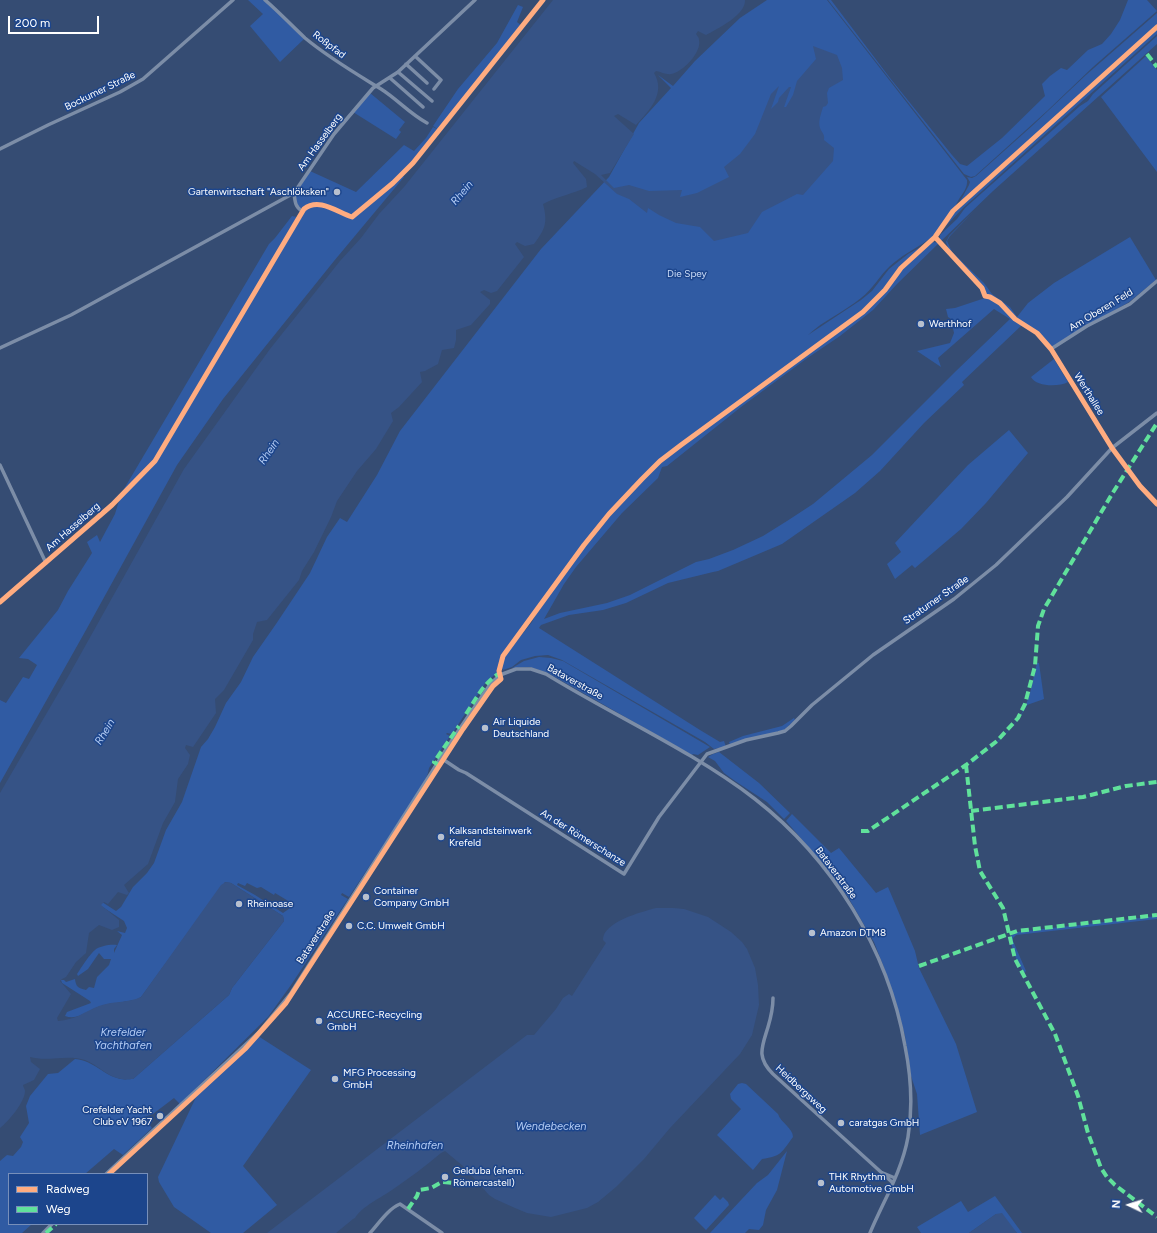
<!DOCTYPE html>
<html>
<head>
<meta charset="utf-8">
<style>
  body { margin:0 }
  #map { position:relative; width:1157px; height:1233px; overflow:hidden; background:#354c73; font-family:Figtree,sans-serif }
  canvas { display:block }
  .legend { position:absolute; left:8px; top:1173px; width:140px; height:52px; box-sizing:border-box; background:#1c458c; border:1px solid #778fba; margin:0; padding:5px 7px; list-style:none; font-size:12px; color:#fff }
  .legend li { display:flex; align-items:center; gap:8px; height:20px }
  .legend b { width:20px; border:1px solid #778fba }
  .north { position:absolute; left:1109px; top:1185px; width:40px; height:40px; -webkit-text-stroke:3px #1c458c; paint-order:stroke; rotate:274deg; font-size:11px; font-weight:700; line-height:16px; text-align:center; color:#fff }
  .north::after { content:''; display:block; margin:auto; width:14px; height:18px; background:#fff; clip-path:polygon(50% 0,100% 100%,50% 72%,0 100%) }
  .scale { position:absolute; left:8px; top:16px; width:91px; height:18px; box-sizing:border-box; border:2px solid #fff; border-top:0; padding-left:5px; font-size:12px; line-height:14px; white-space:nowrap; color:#fff; -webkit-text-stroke:3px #1c458c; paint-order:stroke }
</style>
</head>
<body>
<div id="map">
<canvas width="1157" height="1233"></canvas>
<ul class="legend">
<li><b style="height:5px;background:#ffac80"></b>Radweg</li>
<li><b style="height:5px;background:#60e19b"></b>Weg</li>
</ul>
<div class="north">N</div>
<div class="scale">200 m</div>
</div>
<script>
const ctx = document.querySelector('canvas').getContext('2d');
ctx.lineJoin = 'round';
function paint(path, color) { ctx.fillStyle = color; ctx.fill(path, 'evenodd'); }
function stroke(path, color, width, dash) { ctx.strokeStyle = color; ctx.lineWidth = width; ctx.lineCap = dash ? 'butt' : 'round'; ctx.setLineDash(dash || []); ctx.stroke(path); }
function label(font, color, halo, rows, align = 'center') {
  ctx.font = font + ' Figtree,sans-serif'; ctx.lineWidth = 3; ctx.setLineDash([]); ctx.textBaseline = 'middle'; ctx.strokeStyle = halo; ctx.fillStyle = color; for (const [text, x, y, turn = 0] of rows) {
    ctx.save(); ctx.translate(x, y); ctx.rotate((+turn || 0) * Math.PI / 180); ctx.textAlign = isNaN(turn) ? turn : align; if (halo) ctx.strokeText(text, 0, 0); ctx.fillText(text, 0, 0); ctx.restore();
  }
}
const green = new Path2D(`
  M248,0H265L304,39L280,62L250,26L263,14Z
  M767,0H827L967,180C968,187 963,193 959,199C951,215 940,233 925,242C913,250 901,256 890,266C879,276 873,289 861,298C844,312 824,320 808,335L861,300L872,291L889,269L908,254L928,243L906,262L884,290L857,315L686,440L657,463L643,477L599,525L571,561L539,607L503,655L498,672L486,682L452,734L447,733L446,734L450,736L429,768L428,773L424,783L349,897L342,893L341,895L348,899L291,985L268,1017L180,1104L174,1098L153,1114L144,1117L152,1128L123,1155L114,1149L85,1174H9V1224H32L22,1233H0V1161L7,1155L13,1156L21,1147L23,1142L20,1137L29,1123L26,1106L30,1096L48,1074L58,1073L75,1059C95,1061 104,1076 121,1079C125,1080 130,1079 133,1079L229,995L232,988L284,921L283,916L231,883L225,882L141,997L136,1000C124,1002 112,1003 101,1006C89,1009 79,1021 65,1016L67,1012L91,1003L90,1001L62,983L61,980H64L66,982L75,979C76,987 78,988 86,990L89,987L94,988L97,977L109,965L111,959H104L99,953L88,969L78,976L77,974L79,971C83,965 90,954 95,950C99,946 111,944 117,945L114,949V953L122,935L117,931L125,933L127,928L124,921L101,906L99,903L102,902L116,911L121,907L133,887L147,873L154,863L166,830L182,802L201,747L208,739L215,727L226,703L241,682L253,657L276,624L310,573L327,537L340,518L347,522L377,475L400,431L541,249L609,177L639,123L671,88L658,75L673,86L695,61L740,18ZM238,883L245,886L247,883L257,888L261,887L274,895L275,893L290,902L293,906L283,913L255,895L237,885Z
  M828,0H831L890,78L952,155L960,164L967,166L1002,138L1045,96L1042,84L1050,76L1061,68L1067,70L1088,50L1102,44L1111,34L1120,20L1128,0H1147L1157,11L1093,67L1047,111L975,176L971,177L964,174Z
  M518,5L523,7L517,22L522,26L439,130L433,126L458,89L497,43Z
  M1157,13V26L957,207L969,185L970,182L967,177L972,178L976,176L1032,126L1086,75Z
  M1157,28V34L963,208L941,231L953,214Z
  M1157,36V44L993,191L940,242V235L942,233L957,219L965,208L1080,106L1088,101L1093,94Z
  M1146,56L1157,70V172L1101,97Z
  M370,93L405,122L399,130L401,132L396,139L353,112Z
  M433,127L439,130L413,163L401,175L404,177L334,261L223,399L177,465L86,630L0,783V700L6,703L23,677L29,679L37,665L28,659L19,658L58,610L68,591L92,553L87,542L97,535L100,542L115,514L121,494L269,244L275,238L292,216L302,218L303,211C316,197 334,212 348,216V214C332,208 318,197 302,210L296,202V193L310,171L356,192L404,145L414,151L426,138Z
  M1006,182L975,210L950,236L947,241L952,252L984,283L992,294L1010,307L1017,317L1028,303L1054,283L1130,237L1156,280L1129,302L1053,346H1050L1038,333L1016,319L1001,303L986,295L981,285L950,253L946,242L949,236L975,210Z
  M933,242L939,243L897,284L873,310L840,336L806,359L741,407L667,466L662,467L658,478L622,513L576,567L564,584L544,619L560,613L607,603L630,595L696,562L709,559L733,550L763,536L787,521L813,504L872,455L956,371L1010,319L994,309L938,358L941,367L917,351L950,343L954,333L951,319L948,317L946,309L955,308L985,298C1000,300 1010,317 1022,325L962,382L964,385L924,423L880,471L855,493L782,544L718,571L713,572L668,583L626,603L603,610L569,615L541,625L539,628L700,730L720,742L724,741L726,747L714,749L705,742L562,660L548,655L535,656L521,660L512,667L503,670L502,668V660L505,655L532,622L537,612L582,549L619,504L662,461L779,374L788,370L796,362L862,314L886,290L908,263Z
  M1054,359L1068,382C1059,387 1036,387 1031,377Z
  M1009,430L1028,453L986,503L961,529L915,568L912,565L895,579L887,564L901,552L895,543L968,465Z
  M539,657L551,658L563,661L710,747L698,755L693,754L692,755L548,673L530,667L512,668L524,661Z
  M1037,663H1039L1044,699L1027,705C1020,719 1009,731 998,742C990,749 980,755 974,763L973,762L976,759C993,745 1013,730 1023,711C1031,696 1033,678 1037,663Z
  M794,718L795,720L784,730L730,745L729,742L743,736L782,726Z
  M719,752L759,783L790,813L784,819L767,802L735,781L724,773L715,761L708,757L713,754Z
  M792,814L831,853L839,848L876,893L888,887L915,951L919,968L956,1044L977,1112L920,1135L917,1094L911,1076L905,1036L896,1002L883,965L874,942L848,897L824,865L786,821Z
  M1157,916V919L1016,935L1013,938V941L1026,971L1024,973C1017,962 1010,948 1011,935L1017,932Z
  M258,1036L311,1070L243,1166L277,1205L243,1233H211L174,1207L159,1182L158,1177L198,1093Z
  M742,1083L746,1084L778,1114C781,1123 793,1128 793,1137C781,1153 782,1156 762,1159L753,1170L717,1135L741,1109L731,1099L730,1094L738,1084Z
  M787,1151L777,1190L766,1210L763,1225L759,1230L749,1229L745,1233H710L757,1183L768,1175Z
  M715,1195L720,1200L723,1197L728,1202L729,1205L706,1230L694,1218Z
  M995,1196L1022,1233H1017L996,1214L969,1233H921L917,1227L961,1201L968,1212Z`);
const water = new Path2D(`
  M553,0H745C746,15 717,29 706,35L698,31L696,34C697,36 699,37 699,40C702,52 683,72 671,74C667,75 661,72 656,71L654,73C666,93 650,110 636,125L618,114L614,116L634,134L610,173L601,175L614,188L629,185L649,191L682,190L680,197L697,193L729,177L724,167L740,154L755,134L771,94L779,86L771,109L778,102L779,98L789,87H791L784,107H786L793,95L797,81L816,59L813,46L837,55L842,68L843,80L829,88L827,93L828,103L826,106L823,107C821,114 818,121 820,128C822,133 825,134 824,140L834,148L833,161L803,195L797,194L762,212L748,233L714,241L700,227L676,223L659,215L648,208L647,213L629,199L617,194L595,174L574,161L573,163L586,179L587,187C573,194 558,196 543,204C548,223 545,229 534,244L525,246L517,242L515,244L524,257L497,291L491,293L484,290L480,292L490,300V304L471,325L456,330V340L454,348L442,350L438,364L425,371L420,372L422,382L399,407L391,413L393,421L376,449L357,471L337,501L331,517L314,552L302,571L299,580L267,620L257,622L253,634V640L224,690L215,699L216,713L193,747L186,745L185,748L190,755L188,764L178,779L175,802L163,823L148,864L124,885L129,893L127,895L118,892L108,904L104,902L101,905L119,920V927L112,930L99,925L89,933L86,953L76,962L66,977L62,979L60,981L71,994L57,1018L58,1021C75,1020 84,1012 99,1006C112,1001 128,1003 141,997L221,885L226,882L231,883L283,916L284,921L232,988L229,995L133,1079C130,1079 125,1080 121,1079C108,1077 98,1065 85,1060C67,1054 48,1062 30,1057L31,1062L40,1069L34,1080L23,1085C23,1087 25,1089 25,1091C25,1102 8,1122 0,1128V793L69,675L184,469L270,349L340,261L361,238L379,214L404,187Z
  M656,908H673L684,909L708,917L731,932L742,942L747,949L755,968L758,985L759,1005L752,1035L740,1054L670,1128L644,1159L616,1187L598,1202L587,1208L551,1217L527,1213L515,1208L495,1199L489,1195L463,1166L445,1151L441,1153C426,1166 409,1178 392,1190C382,1197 361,1207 355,1218L353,1219L336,1233H267L527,1035H534L556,1009L563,998L569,994L572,996L606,943L603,940C603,922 641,912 656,908Z
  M1002,1213L1017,1233H969L996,1214Z`);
const minor = new Path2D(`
  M265,0C279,12 292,26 305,38C329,58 355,73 381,89C397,99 410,114 427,123
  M415,56L441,80L434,89
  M406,64L427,83
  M398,72L432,101
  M390,78L423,107
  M0,149L48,125L120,92L143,79L233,0
  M302,211C295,207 295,201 294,193L334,134L373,88L398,72L475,0
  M0,348L71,315L294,193
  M1112,448L1051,349L1087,326L1130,304L1157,281
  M0,465L46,563
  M0,602L112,505L155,461
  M441,758L459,770L466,773L624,874L659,817L707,754L746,740L778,733L785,731L791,726L812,705L873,655L954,599L996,565L1067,497L1112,448L1157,413
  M773,998C773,1008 771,1017 768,1027C762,1047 756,1057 773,1074L893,1183
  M883,1173L895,1178
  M106,1174L259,1032L291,993L454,737L491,683L500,675L516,669H531L546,674C614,716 691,750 755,799C832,859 888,949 905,1046C911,1076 913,1107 908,1137C902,1171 883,1202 870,1233
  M43,1233L52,1224
  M370,1233C379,1223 388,1209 400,1204L442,1233`);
const quiet = new Path2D(`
  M1147,54L1157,67
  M466,714C476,699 484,682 500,673
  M966,765L975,846L980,871L1003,908L1015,959L1055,1034L1078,1096L1088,1133L1101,1168L1107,1177L1115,1185L1157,1217
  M440,766L434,762L459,726
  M971,811L1083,797L1126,786L1157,782
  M861,831H868L966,765L997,741L1018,718L1025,704L1035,666L1038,626L1044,609L1112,494L1157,423
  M919,966L1017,931L1157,915
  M408,1209L417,1196L419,1190L431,1188L442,1182L453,1183
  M46,1233L56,1224`);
const cycleway = new Path2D(`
  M935,237L982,288L985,296L990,297L1000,303L1015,319L1037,333L1051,349L1112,448L1140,486L1157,504
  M0,602L112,505L155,461L304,209C319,197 337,212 352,217L393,183L413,163L543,0
  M109,1174L245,1049L286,1003L463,729L493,686L501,679L499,671L503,656L584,545L609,514L642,479L660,461L681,445L863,312L885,290L901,268L935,237L953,211L1157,27`);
const markers = [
  [337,192,4,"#b8c0ce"],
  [921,324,4,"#b8c0ce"],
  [485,728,4,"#b8c0ce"],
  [441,837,4,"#b8c0ce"],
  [366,897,4,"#b8c0ce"],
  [239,904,4,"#b8c0ce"],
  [349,926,4,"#b8c0ce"],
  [812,933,4,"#b8c0ce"],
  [319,1021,4,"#b8c0ce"],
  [335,1079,4,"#b8c0ce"],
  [160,1116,4,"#b8c0ce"],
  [841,1123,4,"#b8c0ce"],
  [445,1177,4,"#b8c0ce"],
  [821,1183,4,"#b8c0ce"]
];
const streetNames = [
  ["Roßpfad",329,45,37],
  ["Bockumer Straße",100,91,-26],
  ["Am Hasselberg",320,142,-54],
  ["Am Oberen Feld",1101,310,-31],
  ["Werthallee",1089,394,58],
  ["Am Hasselberg",73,527,-41],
  ["Stratumer Straße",936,600,-35],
  ["Bataverstraße",575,682,29],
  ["An der Römerschanze",583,838,32],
  ["Bataverstraße",836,873,53],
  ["Bataverstraße",316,937,-57],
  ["Heidbergsweg",801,1089,43]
];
const poiNames = [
  ["Gartenwirtschaft \"Aschlöksken\"",329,192,"right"],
  ["Werthhof",929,324],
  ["Air Liquide",493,722],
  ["Deutschland",493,734],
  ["Kalksandsteinwerk",449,831],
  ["Krefeld",449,843],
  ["Container",374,891],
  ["Company GmbH",374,903],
  ["Rheinoase",247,904],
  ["C.C. Umwelt GmbH",357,926],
  ["Amazon DTM8",820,933],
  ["ACCUREC-Recycling",327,1015],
  ["GmbH",327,1027],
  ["MFG Processing",343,1073],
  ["GmbH",343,1085],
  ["Crefelder Yacht",152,1110,"right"],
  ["Club eV 1967",152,1122,"right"],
  ["caratgas GmbH",849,1123],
  ["Gelduba (ehem.",453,1171],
  ["Römercastell)",453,1183],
  ["THK Rhythm",829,1177],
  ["Automotive GmbH",829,1189]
];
const parkNames = [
  ["Die Spey",687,274]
];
const waterNames = [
  ["Rhein",462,193,-50],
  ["Rhein",269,452,-56],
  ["Rhein",105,732,-59],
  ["Krefelder",123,1033],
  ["Yachthafen",123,1046],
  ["Wendebecken",551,1127],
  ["Rheinhafen",415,1146]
];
paint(green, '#305ba3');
paint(water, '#365386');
stroke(minor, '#7c8da7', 3.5);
stroke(quiet, '#60e19b', 4, [8, 4]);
stroke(cycleway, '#ffac80', 5);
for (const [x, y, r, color] of markers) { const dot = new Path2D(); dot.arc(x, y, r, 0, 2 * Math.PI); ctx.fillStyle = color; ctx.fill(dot); stroke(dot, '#1c458c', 1.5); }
label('10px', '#fff', '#1c458c', streetNames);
label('10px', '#fff', '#1c458c', poiNames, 'left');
label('10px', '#cddef9', '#1c458c', parkNames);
label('italic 11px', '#b4ccf4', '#1c458c', waterNames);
</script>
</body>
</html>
